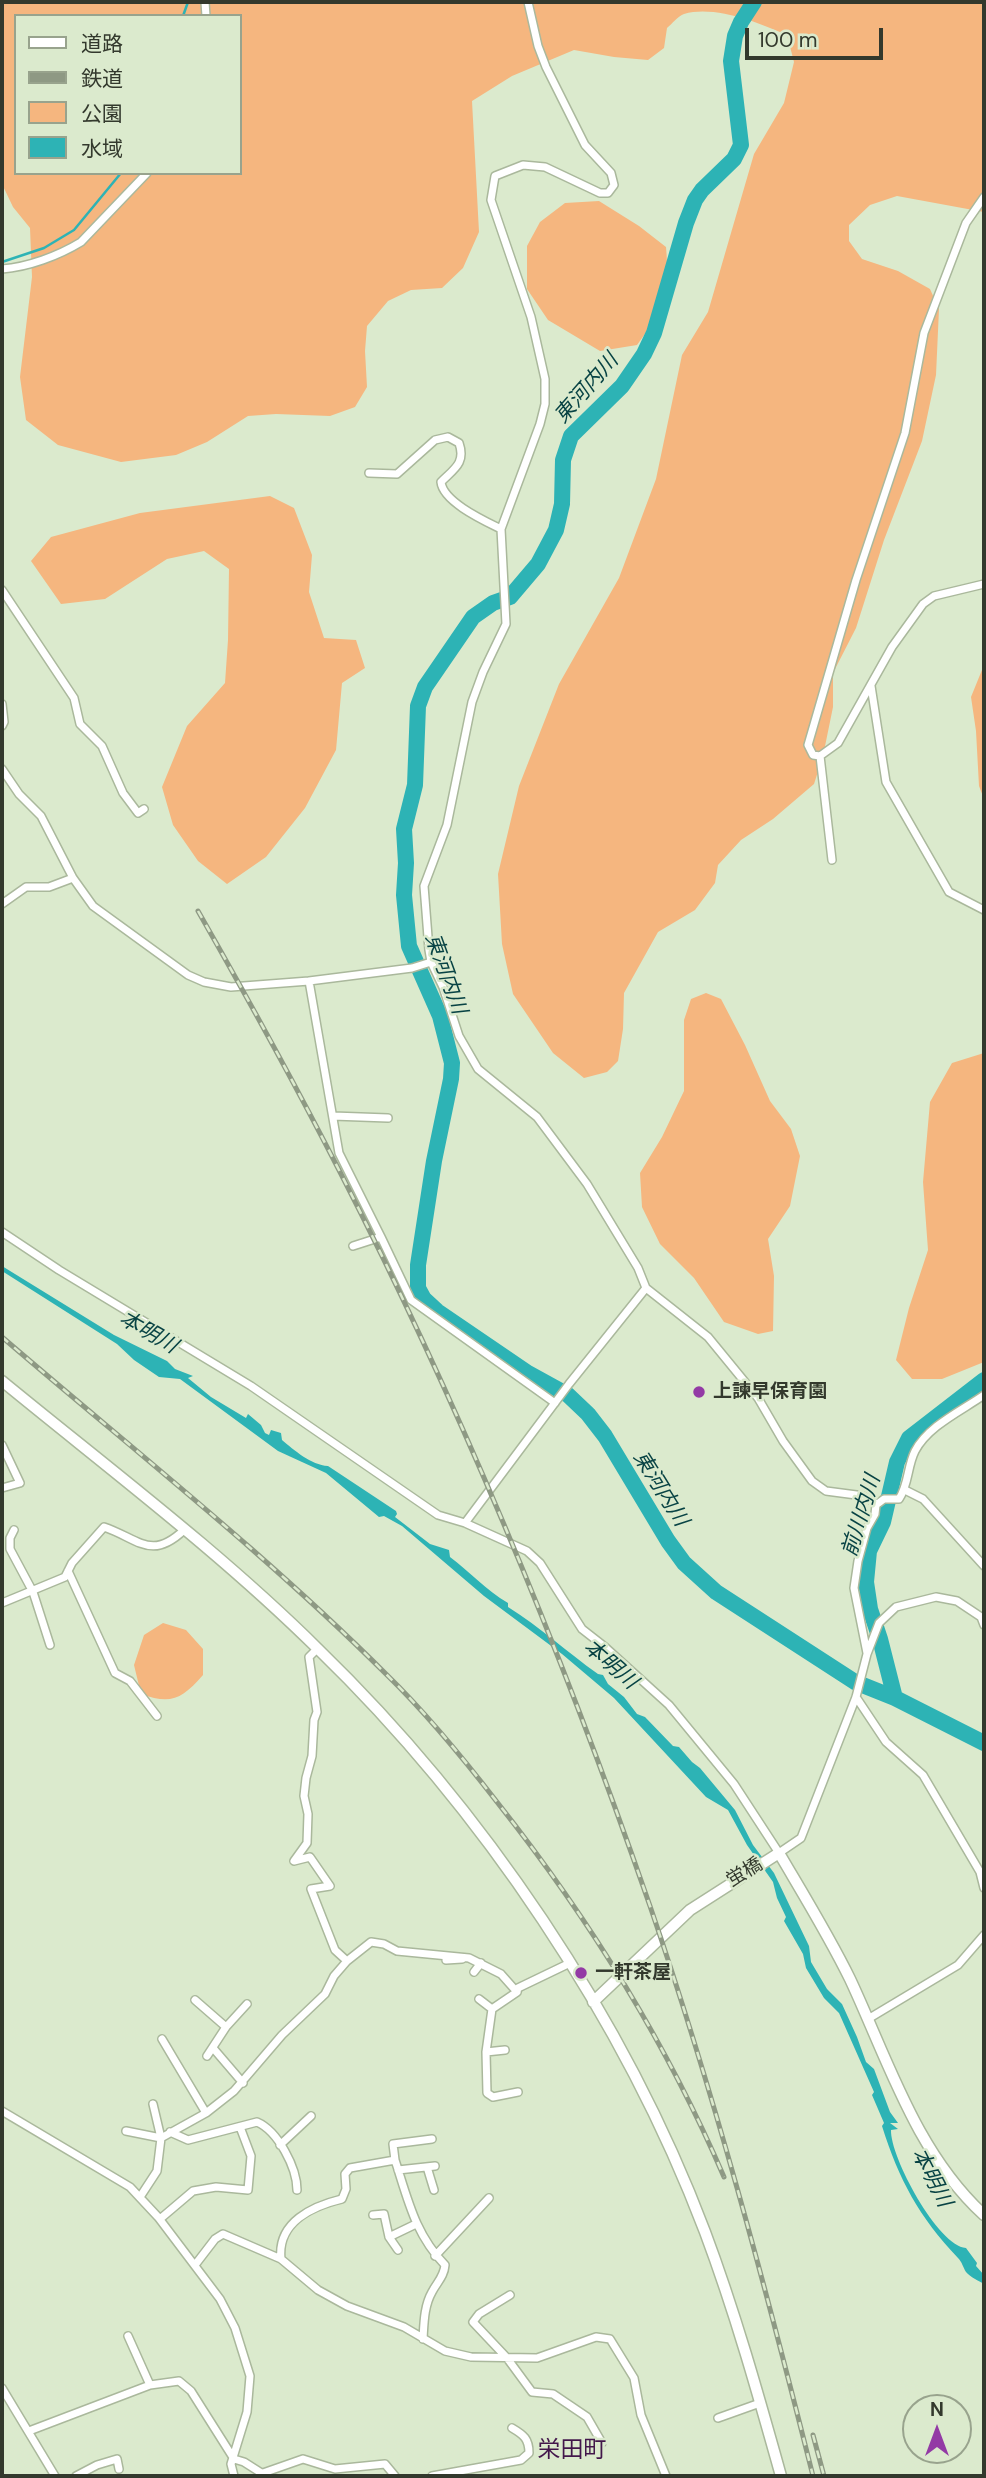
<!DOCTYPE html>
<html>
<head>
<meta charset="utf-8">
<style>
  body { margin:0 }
  #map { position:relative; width:986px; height:2478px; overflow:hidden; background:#dbeacd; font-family:"DM Sans","Noto Sans JP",sans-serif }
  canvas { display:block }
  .frame { position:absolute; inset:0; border:4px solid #33392d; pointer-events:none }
  .legend { position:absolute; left:14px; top:14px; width:228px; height:161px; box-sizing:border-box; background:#dbeacd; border:2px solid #98a38d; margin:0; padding:9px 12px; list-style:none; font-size:21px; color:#33392d }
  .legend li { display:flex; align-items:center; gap:14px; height:35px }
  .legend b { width:35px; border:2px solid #98a38d }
  .north { position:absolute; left:902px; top:2394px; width:70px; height:70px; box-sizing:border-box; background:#dbeacd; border:2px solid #98a38d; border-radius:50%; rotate:0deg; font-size:19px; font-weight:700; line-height:28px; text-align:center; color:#33392d }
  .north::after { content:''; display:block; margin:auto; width:24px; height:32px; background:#933aa5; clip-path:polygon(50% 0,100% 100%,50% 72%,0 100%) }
  .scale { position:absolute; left:745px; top:28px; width:138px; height:32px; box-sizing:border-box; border:4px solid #33392d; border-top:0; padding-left:9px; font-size:21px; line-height:24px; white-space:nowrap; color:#33392d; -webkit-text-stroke:5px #dbeacd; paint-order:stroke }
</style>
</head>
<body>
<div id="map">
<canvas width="986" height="2478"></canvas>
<div class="frame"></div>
<ul class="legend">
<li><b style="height:9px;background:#fff"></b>道路</li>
<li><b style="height:9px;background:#8e9984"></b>鉄道</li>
<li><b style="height:19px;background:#f5b67f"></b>公園</li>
<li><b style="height:19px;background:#2db3b5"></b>水域</li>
</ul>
<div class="north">N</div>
<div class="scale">100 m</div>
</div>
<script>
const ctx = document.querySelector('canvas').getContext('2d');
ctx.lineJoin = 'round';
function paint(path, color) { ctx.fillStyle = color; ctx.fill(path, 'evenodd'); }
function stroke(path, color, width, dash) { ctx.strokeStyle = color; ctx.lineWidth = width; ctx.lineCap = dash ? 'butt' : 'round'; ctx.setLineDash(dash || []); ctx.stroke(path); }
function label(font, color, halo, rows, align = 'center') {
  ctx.font = font + ' "DM Sans","Noto Sans JP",sans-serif'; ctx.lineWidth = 5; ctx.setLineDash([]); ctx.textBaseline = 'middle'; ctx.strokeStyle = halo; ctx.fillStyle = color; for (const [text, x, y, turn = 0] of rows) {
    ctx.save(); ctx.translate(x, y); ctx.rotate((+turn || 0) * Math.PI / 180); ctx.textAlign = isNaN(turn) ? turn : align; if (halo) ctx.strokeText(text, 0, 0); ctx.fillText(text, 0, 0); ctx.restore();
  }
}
const green = new Path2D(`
  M2,2H984V212L897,196L870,205L849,225V241L862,259L898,271L930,289L939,309L936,375L922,441L884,540L856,628L833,673V707L823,756L814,784L773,819L741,840L718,865L715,883L695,910L658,932L624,993L623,1029L618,1061L607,1072L584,1078L553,1053L513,994L502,944L498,874L519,786L559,684L619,578L656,479L682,355L708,312L754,154L784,103L794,62L787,35C759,23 715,5 684,14C678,16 672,24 667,28L664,48L648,60L614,57L574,50L512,76L472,101L479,232L463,268L442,288L411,290L388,301L367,326L365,351L367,387L355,407L330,416L276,414L248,416L207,442L176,455L121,462L58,445L26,420L20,377L32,277L30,228L13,207L2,184ZM16,16H240V173H16Z
  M599,201L639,226L666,247C670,290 663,311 637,345L600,351L548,320L527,289V246L540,222L565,203Z
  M270,496L294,508L312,555L309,592L324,638L356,640L365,668L342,683L336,750L305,808L266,857L227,884L198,861L173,825L162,787L187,726L225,683L228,640L229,569L204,551L167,559L105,599L61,604L31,561L51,537L140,513Z
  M984,665V799L979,786L976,731L971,697Z
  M706,993L721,999L745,1045L770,1101L791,1129L800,1156L790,1206L768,1239L774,1276L773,1331L758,1334L724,1322L694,1278L660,1244L642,1207L640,1173L662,1137L684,1091V1020L691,999Z
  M984,1053V1362L942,1379H912L896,1360L909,1308L928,1250L923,1182L930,1102L952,1063Z
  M163,1623L186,1630L203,1649V1675C182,1699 171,1705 141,1694L134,1665L144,1635Z`);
const water = new Path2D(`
  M2,1266L114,1335L167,1361L175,1369L193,1376L188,1378L211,1397L246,1418L248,1414L261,1425L265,1433L269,1435L271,1430L281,1433L282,1440C294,1450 311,1465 328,1466L396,1511L397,1514L395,1517L430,1544L449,1550L450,1557C470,1572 486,1590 508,1603V1607C540,1627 567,1652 598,1674L603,1675L608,1684L624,1697L637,1714L645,1717L673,1746L679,1747L692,1762L700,1768L735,1810L753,1845L774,1873L809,1946L811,1962L827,1989L842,2004L857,2037L866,2062L874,2069L890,2112L898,2123H890L898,2129L891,2130C890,2157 938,2246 966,2248L977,2263L976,2266L984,2275V2284C979,2281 970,2277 966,2272C963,2267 962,2262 958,2258C919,2217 899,2180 882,2126L884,2123L872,2095L874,2092L839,2013L824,1998L806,1968L803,1954L784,1921L786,1917L777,1898L773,1882L747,1845L728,1810L706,1797L614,1698L562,1654L484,1596L402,1526L384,1516L379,1517L326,1473L278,1451L180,1379L159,1377L134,1360L117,1344L2,1271Z`);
const stream = new Path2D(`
  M183,16L188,2
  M2,262L44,248L74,230L121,173`);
const river = new Path2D(`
  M754,2L741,22L735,36L731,61L741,145L734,159L702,190L695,200L686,223L654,333L644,354L622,386L571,436L563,460L562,504L556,530L538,564L510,597L493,603L473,617L425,687L418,706L415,785L404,829L406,863L404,895L409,946L440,1016L452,1063L451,1079L434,1161L418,1265V1288L424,1299L437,1311L528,1373L568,1395L588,1414L605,1436L668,1541L684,1563L716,1592L855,1682L895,1698L984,1743
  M895,1698L880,1639L870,1609L866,1582L869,1551L883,1522L897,1462L909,1438L984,1380`);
const street = new Path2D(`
  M205,2L206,16
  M528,2L538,46L546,67L585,145L611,173L614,185L608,193H600L545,167L523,165L495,176L491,200L531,317L545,379V404L540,424L501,529L506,624L483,672L472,702L447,825L424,886L429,950L431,962L443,987L459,1036L478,1069L537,1117L587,1184L638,1268L646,1288L708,1337L758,1398L783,1441L812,1481L826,1491L864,1496L874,1502L876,1505
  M2,269C28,267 58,256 81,242L147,173
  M369,473L397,474L435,440L448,437L459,443C466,463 454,469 441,482C443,502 485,521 501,529
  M2,590L74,698L80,724L102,746L123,793L138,813L144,809
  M871,686L886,782L949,892L984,910
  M2,704L4,722L2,726
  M820,756L813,755L808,745L856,580L905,433L924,333L966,223L984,197
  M820,756L838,743L892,647L923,604L934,596L984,584
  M820,756L832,860
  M2,769L19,794L41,816L73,878L93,906L188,975L204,982L231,987L309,981L412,968L431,962
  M2,904L26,887H49L73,878
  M309,981L339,1153L381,1237L353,1246
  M333,1116L388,1118
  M2,1232L59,1270L251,1386L438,1515L465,1523L527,1551L540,1563L582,1629L605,1647L669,1705L734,1784L779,1853L801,1838L856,1697L867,1654L879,1623L896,1607L936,1597L957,1601L981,1617L984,1625
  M381,1237L411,1300L555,1403
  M2,1445L20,1483L2,1488
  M905,1490L923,1499L984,1566
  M465,1523L569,1384L646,1288
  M14,1530L10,1538V1549L33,1592L50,1645
  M68,1571L115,1673L130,1681L157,1716
  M2,1603L65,1577L72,1563L104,1527C139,1539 151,1561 184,1530
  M318,1648L309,1657L317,1712L314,1720L312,1756L306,1778L304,1796L308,1814L307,1843L294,1861L310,1857L330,1886L311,1889L335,1950L347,1961
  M867,1653L854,1588L858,1561L867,1528L875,1514L876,1505L884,1499H899C909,1484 907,1467 915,1451C928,1426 961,1411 984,1395
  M856,1697L886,1742L923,1775L980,1872L984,1888
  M446,1960L462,1959
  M474,1972L481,1963
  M517,1992L492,2009L486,2052L487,2093L493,2097L518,2092
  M479,1999L492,2009
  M195,2000L226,2027
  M868,2019L958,1965L984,1935
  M162,2039L206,2113
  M213,2048L243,2083
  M486,2052L505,2050
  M207,2056L226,2027L247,2004
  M2,2111L130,2187L158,2217L220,2299L235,2328L250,2376L247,2412L231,2464L234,2476
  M126,2131L161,2138L153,2104
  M170,2132L188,2140L257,2122C278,2131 297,2168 297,2190
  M280,2145L311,2116
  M395,2160L393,2144L432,2139
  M427,2167L434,2190
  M398,2170L435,2166
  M140,2197L157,2171L161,2138L206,2113L234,2091L282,2035L325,1994L334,1976L347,1961L371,1942L384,1944L397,1951L469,1958L501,1974L517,1992L518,1988L570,1963
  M373,2215L384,2214L389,2237L398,2250
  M160,2219L193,2191L216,2187L248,2190L251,2156L240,2127
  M389,2237L416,2224
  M435,2256L489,2198
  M281,2259C277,2222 313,2206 342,2199L346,2189L345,2174L350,2168L395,2160C408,2200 415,2234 445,2265C444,2277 437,2282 432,2292C424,2306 424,2323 423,2339
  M195,2265L215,2239L223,2234L281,2259L318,2290L347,2306L404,2327L445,2351L471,2357L537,2358L596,2337L610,2339L634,2378L641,2415L666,2476
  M510,2295L479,2314L473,2322L507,2358L532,2392L553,2394L587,2417L602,2443
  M128,2336L150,2385
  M2,2388L55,2476
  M718,2418L760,2403
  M29,2431L150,2385L179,2381L191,2391L234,2459L244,2462L266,2476
  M263,2473L303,2459L335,2469L385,2464L395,2476
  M76,2476L97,2465L117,2459L119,2469
  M432,2476L521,2460L529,2453C529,2439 524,2435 512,2428`);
const secondary = new Path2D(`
  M2,1381C108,1468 220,1552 318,1649C482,1808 624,2018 705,2232C735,2312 758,2394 781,2476
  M593,2002L690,1910L779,1853C803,1894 829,1936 850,1979C888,2060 916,2153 984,2215`);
const rail = new Path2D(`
  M198,911C247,997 295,1084 340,1172C461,1408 563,1655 650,1906C714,2093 765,2285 813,2476
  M2,1337C131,1448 266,1554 387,1675C427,1714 463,1758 497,1802C588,1917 666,2042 724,2177
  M813,2435L824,2476`);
const markers = [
  [699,1392,7,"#933aa5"],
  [581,1973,7,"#933aa5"]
];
const poiNames = [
  ["上諫早保育園",713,1392],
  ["一軒茶屋",595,1973]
];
const streetNames = [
  ["蛍橋",745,1873,-31]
];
const waterNames = [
  ["東河内川",587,389,-49],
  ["東河内川",445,974,70],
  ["本明川",148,1333,30],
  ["東河内川",660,1489,58],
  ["前川内川",862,1516,-73],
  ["本明川",610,1665,41],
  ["本明川",931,2178,63]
];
const quarterNames = [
  ["栄田町",572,2451]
];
paint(green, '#f5b67f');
paint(water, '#2db3b5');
stroke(stream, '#2db3b5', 2.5);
stroke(river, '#2db3b5', 16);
stroke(street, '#aab89c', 10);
stroke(secondary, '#aab89c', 13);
stroke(street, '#fff', 7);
stroke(secondary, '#fff', 10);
stroke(rail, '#8e9984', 5);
stroke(rail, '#dbeacd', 2.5, [8]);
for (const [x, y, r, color] of markers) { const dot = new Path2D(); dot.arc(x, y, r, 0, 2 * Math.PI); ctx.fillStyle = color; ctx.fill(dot); stroke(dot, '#dbeacd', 2.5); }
label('bold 19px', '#33392d', '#dbeacd', poiNames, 'left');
label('19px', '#33392d', '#dbeacd', streetNames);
label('italic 21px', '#084344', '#dbeacd', waterNames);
label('23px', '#42174b', '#dbeacd', quarterNames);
</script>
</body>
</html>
